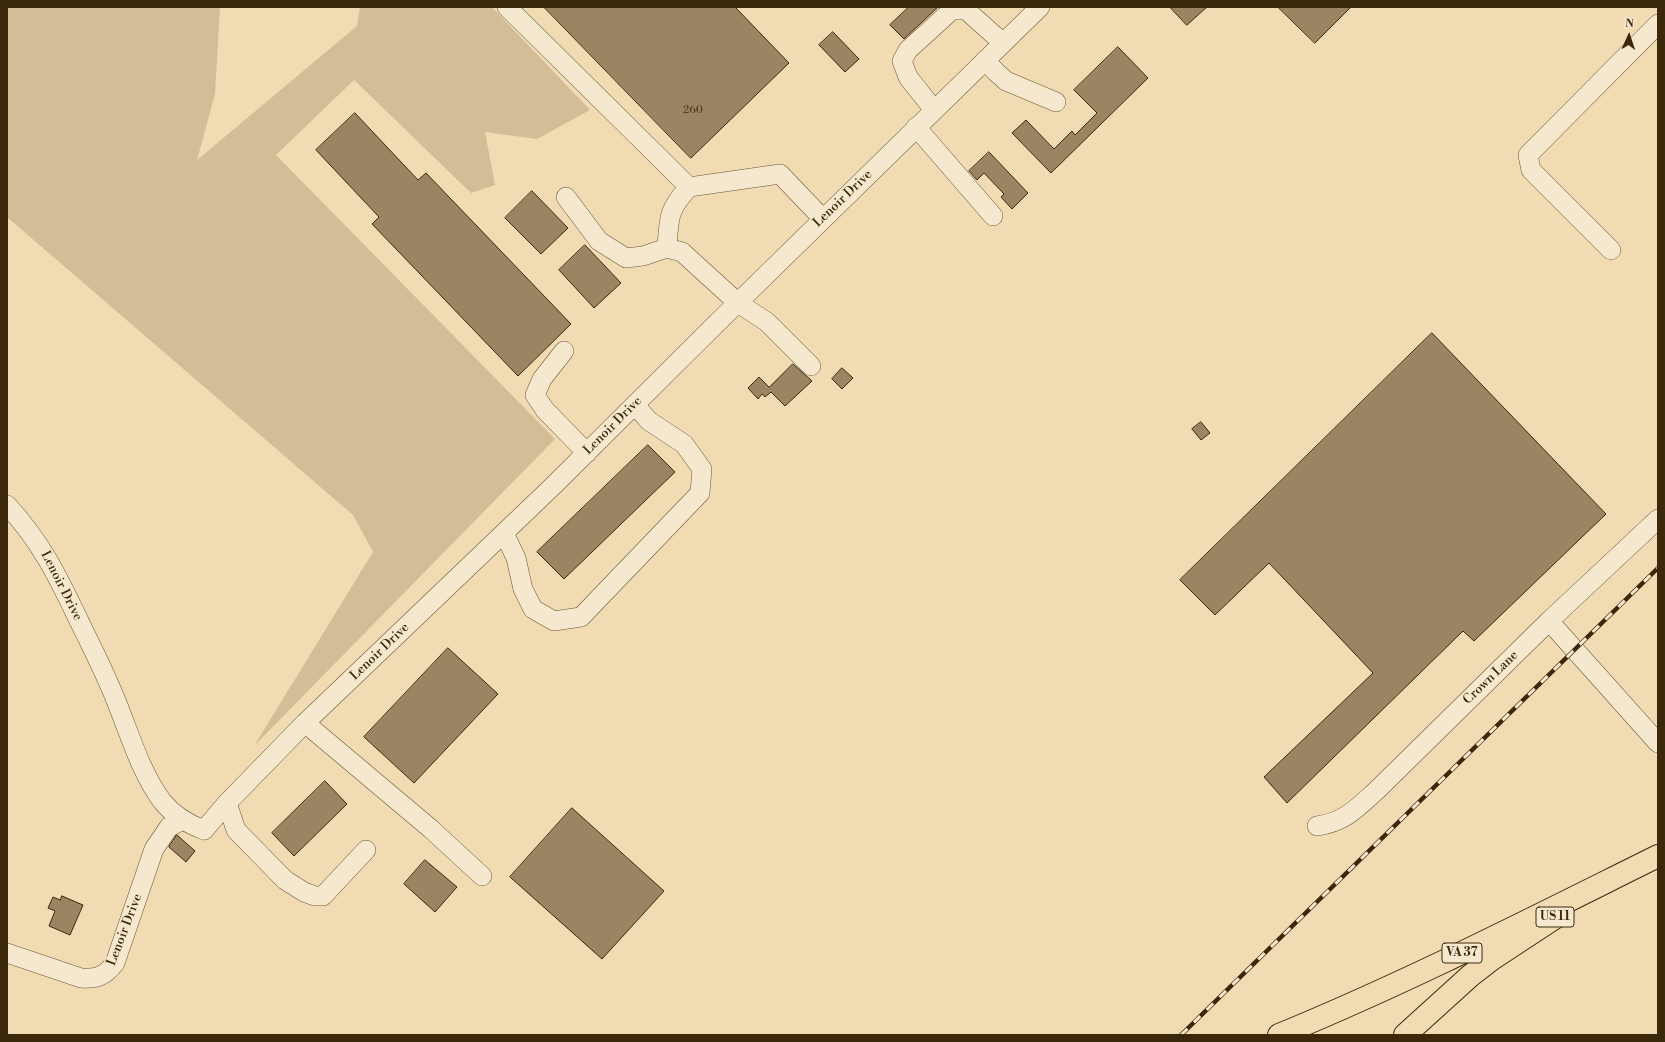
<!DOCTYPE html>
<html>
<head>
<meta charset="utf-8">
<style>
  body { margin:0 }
  #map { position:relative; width:1665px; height:1042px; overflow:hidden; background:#f1dbb3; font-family:"Libre Bodoni",serif }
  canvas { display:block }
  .frame { position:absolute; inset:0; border:8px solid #3b280a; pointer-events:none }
  .north { position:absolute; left:1609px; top:16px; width:40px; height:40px; -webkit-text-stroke:3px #f6e8ce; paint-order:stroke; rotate:3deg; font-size:11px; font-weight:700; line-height:16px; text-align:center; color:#3b280a }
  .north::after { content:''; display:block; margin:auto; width:14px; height:18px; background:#3b280a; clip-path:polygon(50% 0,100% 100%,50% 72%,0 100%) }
</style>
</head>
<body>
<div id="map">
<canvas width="1665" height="1042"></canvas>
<div class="frame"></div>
<div class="north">N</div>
</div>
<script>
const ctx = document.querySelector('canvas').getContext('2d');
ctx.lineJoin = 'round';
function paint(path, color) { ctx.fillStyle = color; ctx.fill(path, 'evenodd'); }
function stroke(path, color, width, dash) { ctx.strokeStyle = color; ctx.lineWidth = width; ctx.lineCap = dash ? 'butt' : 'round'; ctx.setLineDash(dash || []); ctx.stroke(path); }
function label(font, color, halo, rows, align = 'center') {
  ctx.font = font + ' "Libre Bodoni",serif'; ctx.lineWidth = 3; ctx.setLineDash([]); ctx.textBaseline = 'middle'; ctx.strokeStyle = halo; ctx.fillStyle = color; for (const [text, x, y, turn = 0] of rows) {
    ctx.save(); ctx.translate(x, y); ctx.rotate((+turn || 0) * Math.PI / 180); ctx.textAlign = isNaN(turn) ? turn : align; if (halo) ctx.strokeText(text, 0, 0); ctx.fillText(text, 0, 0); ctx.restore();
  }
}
const green = new Path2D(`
  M7,7H220L215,94L197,160L357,26L360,7H492L590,110L537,139L485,132L495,185L471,193L354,80L276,155L555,439L254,746L373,552L353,515L7,217Z`);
const building = new Path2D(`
  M544,7H735L789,63L691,158Z
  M909,7H938L904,39L890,25Z
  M1170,7H1207L1187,25Z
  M1278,7H1351L1315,43Z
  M833,32L859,59L845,72L819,45Z
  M1118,47L1148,78L1051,173L1012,133L1026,120L1054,149L1072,131L1075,135L1097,113L1074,90Z
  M355,113L418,180L426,173L571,324L518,376L372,224L379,217L316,150Z
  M989,152L1028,193L1012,209L1001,197L1004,194L984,173L977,180L969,171Z
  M532,191L568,228L541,254L505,218Z
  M585,245L621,283L594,308L559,270Z
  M1432,333L1606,514L1474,641L1463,631L1287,803L1264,777L1373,673L1269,563L1215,615L1180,580Z
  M793,364L812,381L785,406L771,392L765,397L762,394L758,399L748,388L759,377L769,387Z
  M842,368L853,378L842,389L832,379Z
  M1201,422L1210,433L1201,440L1192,429Z
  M648,445L675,472L564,579L537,552Z
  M448,648L498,694L414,783L364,737Z
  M325,781L347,804L294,856L272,833Z
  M572,808L664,891L602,959L510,877Z
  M177,835L195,851L186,862L169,847Z
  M425,860L457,887L435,912L404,884Z
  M62,896L83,905L70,935L49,926L55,911L48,908L53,897L60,900Z`);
const minor = new Path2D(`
  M507,7L689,187L780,174L823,219
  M985,60L996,72L1006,81L1056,102
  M934,110L908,77L902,61L908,50L952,10H966L1003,43
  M916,127L993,216
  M566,197L599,241L626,258L643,256L667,248L682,252L738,303L767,322L811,366
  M667,248C669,217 668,210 689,187
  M1611,250L1531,170L1528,155L1658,24
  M564,351L542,379L535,395L545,410L587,453
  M7,505C42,543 58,577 80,623C93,649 106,675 117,703C130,735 141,773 162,801C173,815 188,824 204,830L227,803L305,723L553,486L717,323L1040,7
  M504,533L516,558L523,589L533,609L554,621L581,617L700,493L702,469L684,444L649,421L635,405
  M1549,621L1658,743
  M305,723L431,829L482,876
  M227,803L236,830L285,880L304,892L315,896H323L366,850
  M1317,826C1345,822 1357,808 1377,790L1549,621L1658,519
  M7,953L81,978C97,979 105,976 115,963L154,849L169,827L183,820`);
const major = new Path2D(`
  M1405,1035L1470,976L1492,959L1562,913`);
const highway = new Path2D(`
  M1279,1035C1408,982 1533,918 1658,856`);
const rail = new Path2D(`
  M1181,1035L1658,568`);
const numberNames = [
  ["260",693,110]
];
const shields = [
  [1555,917,38],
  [1462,953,40]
];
const shieldNames = [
  ["US 11",1555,917],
  ["VA 37",1462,953]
];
const streetNames = [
  ["Lenoir Drive",843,199,-44],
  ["Lenoir Drive",613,426,-45],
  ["Lenoir Drive",61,586,63],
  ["Lenoir Drive",380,652,-44],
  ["Crown Lane",1491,678,-44],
  ["Lenoir Drive",125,930,-69]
];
paint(green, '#d2bd96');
paint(building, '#9a8562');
stroke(building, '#3b280a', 1);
stroke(minor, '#685534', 20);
stroke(major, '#3b280a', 24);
stroke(highway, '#3b280a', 24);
stroke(minor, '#f6e8ce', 19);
stroke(major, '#f1dbb3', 22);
stroke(highway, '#f1dbb3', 22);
stroke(rail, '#3b280a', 4.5);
stroke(rail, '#f6e8ce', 3, [9]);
label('11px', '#533f20', null, numberNames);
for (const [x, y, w] of shields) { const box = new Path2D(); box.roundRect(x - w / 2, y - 10, w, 20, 3); ctx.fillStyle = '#f6e8ce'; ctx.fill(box); stroke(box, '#3b280a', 1); }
label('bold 12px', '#3b280a', null, shieldNames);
label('13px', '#3b280a', '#f6e8ce', streetNames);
</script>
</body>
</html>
